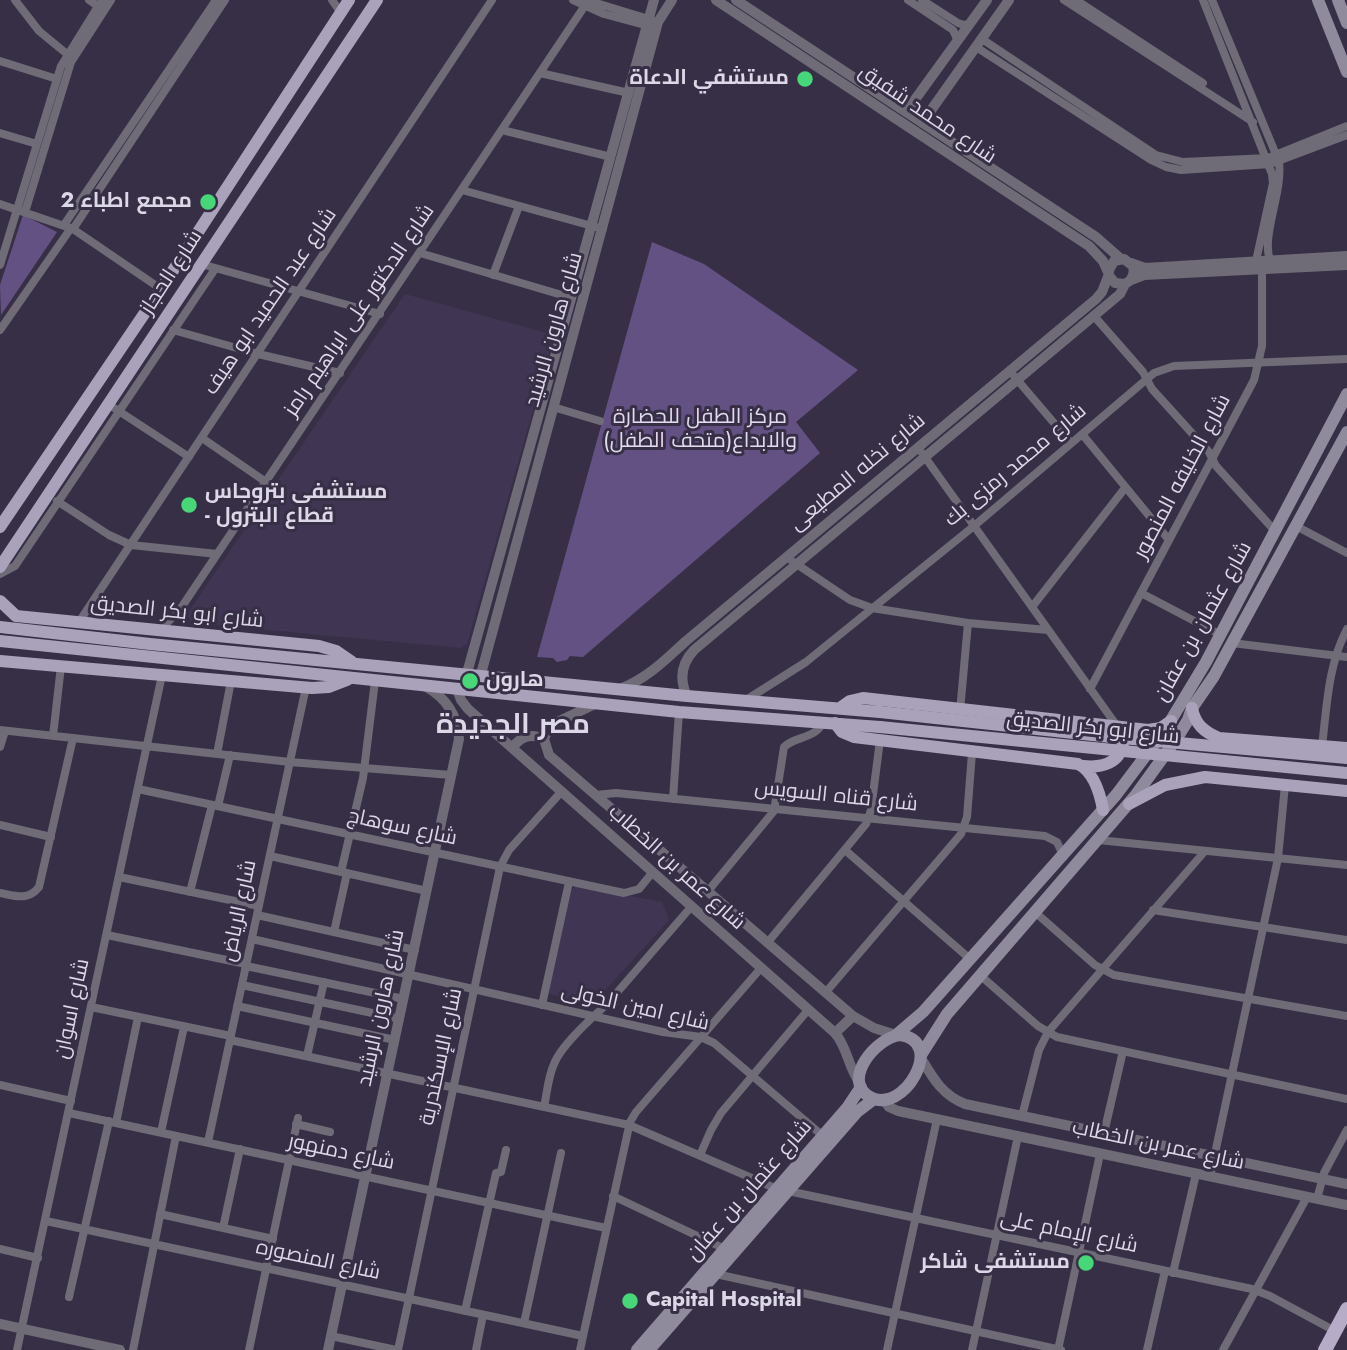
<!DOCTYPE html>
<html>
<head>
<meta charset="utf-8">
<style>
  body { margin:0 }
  canvas { display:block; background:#372f46 }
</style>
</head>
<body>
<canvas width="1347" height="1350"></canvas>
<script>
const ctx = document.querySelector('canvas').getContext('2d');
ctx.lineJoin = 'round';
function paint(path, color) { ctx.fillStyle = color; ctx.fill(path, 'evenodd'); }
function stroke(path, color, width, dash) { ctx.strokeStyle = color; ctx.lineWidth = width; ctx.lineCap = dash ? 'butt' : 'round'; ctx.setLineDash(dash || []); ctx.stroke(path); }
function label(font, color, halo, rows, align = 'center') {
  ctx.font = font + ' Jost,Cairo,sans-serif'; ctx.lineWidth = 6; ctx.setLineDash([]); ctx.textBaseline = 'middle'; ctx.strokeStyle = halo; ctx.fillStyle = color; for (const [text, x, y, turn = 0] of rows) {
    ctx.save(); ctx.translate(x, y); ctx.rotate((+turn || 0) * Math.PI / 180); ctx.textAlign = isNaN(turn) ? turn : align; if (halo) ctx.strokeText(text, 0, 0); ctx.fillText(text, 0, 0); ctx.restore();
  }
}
const built = new Path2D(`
  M405,294L554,335L467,644L461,648L192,623L187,614Z
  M576,886L662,902L669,920L598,998L581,1003L547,993L570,891Z`);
const green = new Path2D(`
  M23,215L57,232L1,315L0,285Z
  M652,242L704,264L858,370L796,422L820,453L583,657L570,656L567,660L557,662L553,658L537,657Z`);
const minor = new Path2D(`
  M15,0L39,31L67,54
  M89,0L102,9
  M332,0L341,13
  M573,0L604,14L652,27
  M586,0L652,20
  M908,0L953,30L958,41
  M922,0L958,23L964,25L971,23
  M1064,0L1253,122
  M1076,0L1203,83
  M1203,0L1272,174L1273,183L1256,261
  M1212,0L1279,162C1283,192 1261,236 1270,260
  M982,39L1156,155L1183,162L1268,158L1347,126
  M976,47L1151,160L1166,167L1181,170L1270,164L1347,135
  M0,61L57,79
  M540,73L629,93
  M502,130L611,157
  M0,133L37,144
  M462,190L603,229
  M0,204L73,229L161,289
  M25,212L71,62L111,0
  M64,225L216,0
  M73,229L225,0
  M420,253L572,298
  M201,264L380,314
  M0,265L61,66L102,0
  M493,275L519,206
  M1094,316L1143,372L1152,389L1209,452L1216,466L1275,531
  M0,330L71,228
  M173,330L258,354L340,373
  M1014,376L1071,443
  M108,404L189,457
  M553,407L600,421
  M1082,434L1169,540
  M202,438L266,482
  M922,453L1117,726
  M57,501L109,535L131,545L217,554
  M1296,526L1347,553
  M792,561L850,600L872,608L968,623L1048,630
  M0,574L15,566L215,269
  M1141,593L1221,635
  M1032,607L1125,488
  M79,622L492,0
  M160,630L179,611L584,7
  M1232,643L1347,657
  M1090,689L1254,380L1262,346V269
  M746,700L806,662L974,526L1154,373L1174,366L1347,359
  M960,711L968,623
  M0,730L290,762L451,775
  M53,736L61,666
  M1322,746C1327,706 1328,665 1347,629
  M0,747L5,731
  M217,754L231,681
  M138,789L624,893L639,889L652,873
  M596,795L616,793L1045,836L1057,842L1063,855
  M673,799L679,712
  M218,806L230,755
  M0,825L51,837
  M1098,840L1347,865
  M845,850L970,959
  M270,856L427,891
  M341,872L363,778L375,681
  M119,877L259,906
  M708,891L774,811L784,747C795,736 816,739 823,722
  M190,892L212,805
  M0,893C16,896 28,901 39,887L73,738
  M1153,910L1347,940
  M1036,913L1095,965L1114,975L1347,1016
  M257,915L415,950
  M334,932L347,873
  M107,935L246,964
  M252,939L663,1032L701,1037L714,1043L823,1136
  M768,942L866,824L871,810L880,740
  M246,966L404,999
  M981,976L1038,1026L1057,1037L1347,1099
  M242,985L400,1019
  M826,992L961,834L967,817L972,753
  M542,1005L569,882
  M237,1006L395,1040
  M91,1007L231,1036
  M230,1040L629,1125L777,1189
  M307,1056L324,982
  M0,1085L71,1101
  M544,1107C547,1093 548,1077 554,1064C561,1045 593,1017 608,1003L691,907
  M69,1113L606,1228
  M1022,1116L1039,1050L1048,1032L1205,851
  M116,1123L138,1017
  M296,1124L330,1132
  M161,1132L184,1027
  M1104,1133L1123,1051
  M208,1142L306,687
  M700,1155L711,1130L721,1113L808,1010
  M1210,1177L1278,858L1285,785
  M788,1191L1252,1289L1270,1296L1335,1331
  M613,1196L725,1249
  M1317,1199L1324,1173L1347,1130
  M160,1214L273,1239
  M46,1221L583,1336
  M223,1228L240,1149
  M0,1249L38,1258
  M1173,1273L1196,1174
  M716,1274L1061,1350
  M69,1297L109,1121
  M465,1311L496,1173L501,1172L506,1150
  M524,1323L561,1153
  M331,1336L396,1350
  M17,1350L162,675
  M133,1350L176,1136
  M249,1350L298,1118
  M398,1350L500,867L509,850L562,791
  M476,1350L483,1315
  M580,1350L630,1122L636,1112L761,968
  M887,1350L937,1119
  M972,1350L1018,1136
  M1058,1350L1100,1154
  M1147,1350L1165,1271
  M1223,1350L1307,1197`);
const tertiary = new Path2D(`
  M716,0L1089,246L1103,261L1110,277L1115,283L1125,284C1133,280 1135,274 1133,266L1124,259L1114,261L1109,270
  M736,0L1096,237L1121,259
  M906,112L987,0
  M922,123L1009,0
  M1131,263L1145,268L1347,256
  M1131,280L1144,275L1347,265
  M467,673L654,0
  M481,674L658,22L672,0
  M457,689L461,700L468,709L835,1033C848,1048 848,1068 860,1083
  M620,689C648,678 665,660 686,641L1096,299L1102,292L1109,274
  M687,696C679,679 681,664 694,650L1120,294L1125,284
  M597,703L549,726L544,739L549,755L853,1016L874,1028L896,1035
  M513,747C521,736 532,733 544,739
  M835,1033L853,1016
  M921,1058C933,1078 942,1095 965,1104L1347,1184
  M883,1099L889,1107L898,1111L1347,1205
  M0,1324L120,1350
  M328,1350L459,739C458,715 445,697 425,686`);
const secondary = new Path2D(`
  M1318,0L1347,72
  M1338,0L1347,23
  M896,1035L923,1012L1116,795L1165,730L1206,662L1347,394
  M900,1035C947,1041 903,1116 870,1097C841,1081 875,1038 900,1035Z
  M921,1055L947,1014L1135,796L1177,738L1188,720L1192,708L1214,676L1347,432
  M637,1350L847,1108L861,1087
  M649,1350L857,1112L874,1099`);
const primary = new Path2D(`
  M0,527L161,289L349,0
  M0,567L377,0
  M0,601L16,616L319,646L336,651L352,662
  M0,627L150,644L687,696L880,712
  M0,641L679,712L880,727
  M0,661L312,688L329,687L347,680
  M840,708L850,701L863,698L1148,730L1161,728L1171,721
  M1192,708C1195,724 1204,732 1219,738L1347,748
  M835,723L842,732L854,737L1078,764C1094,772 1100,793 1103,810
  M1083,766C1102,768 1120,763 1123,743
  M1129,804L1165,785L1205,777L1347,791`);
const trunk = new Path2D(`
  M1325,1350L1347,1309`);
const primaryBridge = new Path2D(`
  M880,712L1111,737L1347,758
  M880,727L1347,773`);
const markers = [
  [805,79,9,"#48d778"],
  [208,202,9,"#48d778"],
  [189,505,9,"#48d778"],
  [470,681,9,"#48d778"],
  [1086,1263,9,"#48d778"],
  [630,1301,9,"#48d778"]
];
const poiNames = [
  ["مستشفي الدعاة",789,79],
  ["مجمع اطباء 2",192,202],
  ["مستشفي بتروجاس",205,493,"left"],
  ["- قطاع البترول",205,517,"left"],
  ["هارون",486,681,"left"],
  ["مستشفى شاكر",1070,1263],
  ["Capital Hospital",646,1301,"left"]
];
const streetNames = [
  ["شارع محمد شفيق",927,115,34],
  ["شارع الحجاز",172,273,-57],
  ["شارع عبد الحميد ابو هيف",271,302,-56],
  ["شارع الدكتور على ابراهيم رامز",360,311,-56],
  ["شارع هارون الرشيد",555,330,-74],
  ["شارع محمد رمزى بك",1016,466,-40],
  ["شارع نخله المطيعى",858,473,-40],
  ["شارع الخليفه المنصور",1183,477,-62],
  ["شارع ابو بكر الصديق",177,613,6],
  ["شارع عثمان بن عفان",1204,622,-61],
  ["شارع ابو بكر الصديق",1093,729,6],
  ["شارع قناه السويس",836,797,6],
  ["شارع سوهاج",402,828,12],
  ["شارع عمر بن الخطاب",676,868,42],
  ["شارع الرياض",240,911,-78],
  ["شارع هارون الرشيد",382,1008,-78],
  ["شارع امين الخولى",635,1008,13],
  ["شارع اسوان",73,1009,-78],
  ["شارع الإسكندرية",442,1057,-78],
  ["شارع عمر بن الخطاب",1158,1146,12],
  ["شارع دمنهور",341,1153,12],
  ["شارع عثمان بن عفان",750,1191,-49],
  ["شارع الإمام على",1069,1233,12],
  ["شارع المنصوره",318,1261,12]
];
const parkNames = [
  ["مركز الطفل للحضارة",700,418],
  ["والابداع(متحف الطفل)",700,442]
];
const districtNames = [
  ["مصر الجديدة",513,726]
];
paint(built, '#403553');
paint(green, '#645183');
stroke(minor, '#6f6b77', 8);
stroke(tertiary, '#6f6b77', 10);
stroke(secondary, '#908a9d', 12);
stroke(primary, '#aaa2ba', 12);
stroke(trunk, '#b6acc7', 14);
stroke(primaryBridge, '#aaa2ba', 12);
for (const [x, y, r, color] of markers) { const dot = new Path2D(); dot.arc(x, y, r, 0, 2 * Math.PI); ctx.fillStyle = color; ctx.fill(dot); stroke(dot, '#372f46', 2.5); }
label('bold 21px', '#ddd8e7', '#372f46', poiNames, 'right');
label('21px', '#ddd8e7', '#372f46', streetNames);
label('21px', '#e1dbef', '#372f46', parkNames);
label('bold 28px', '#ddd8e7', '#372f46', districtNames);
</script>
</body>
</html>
